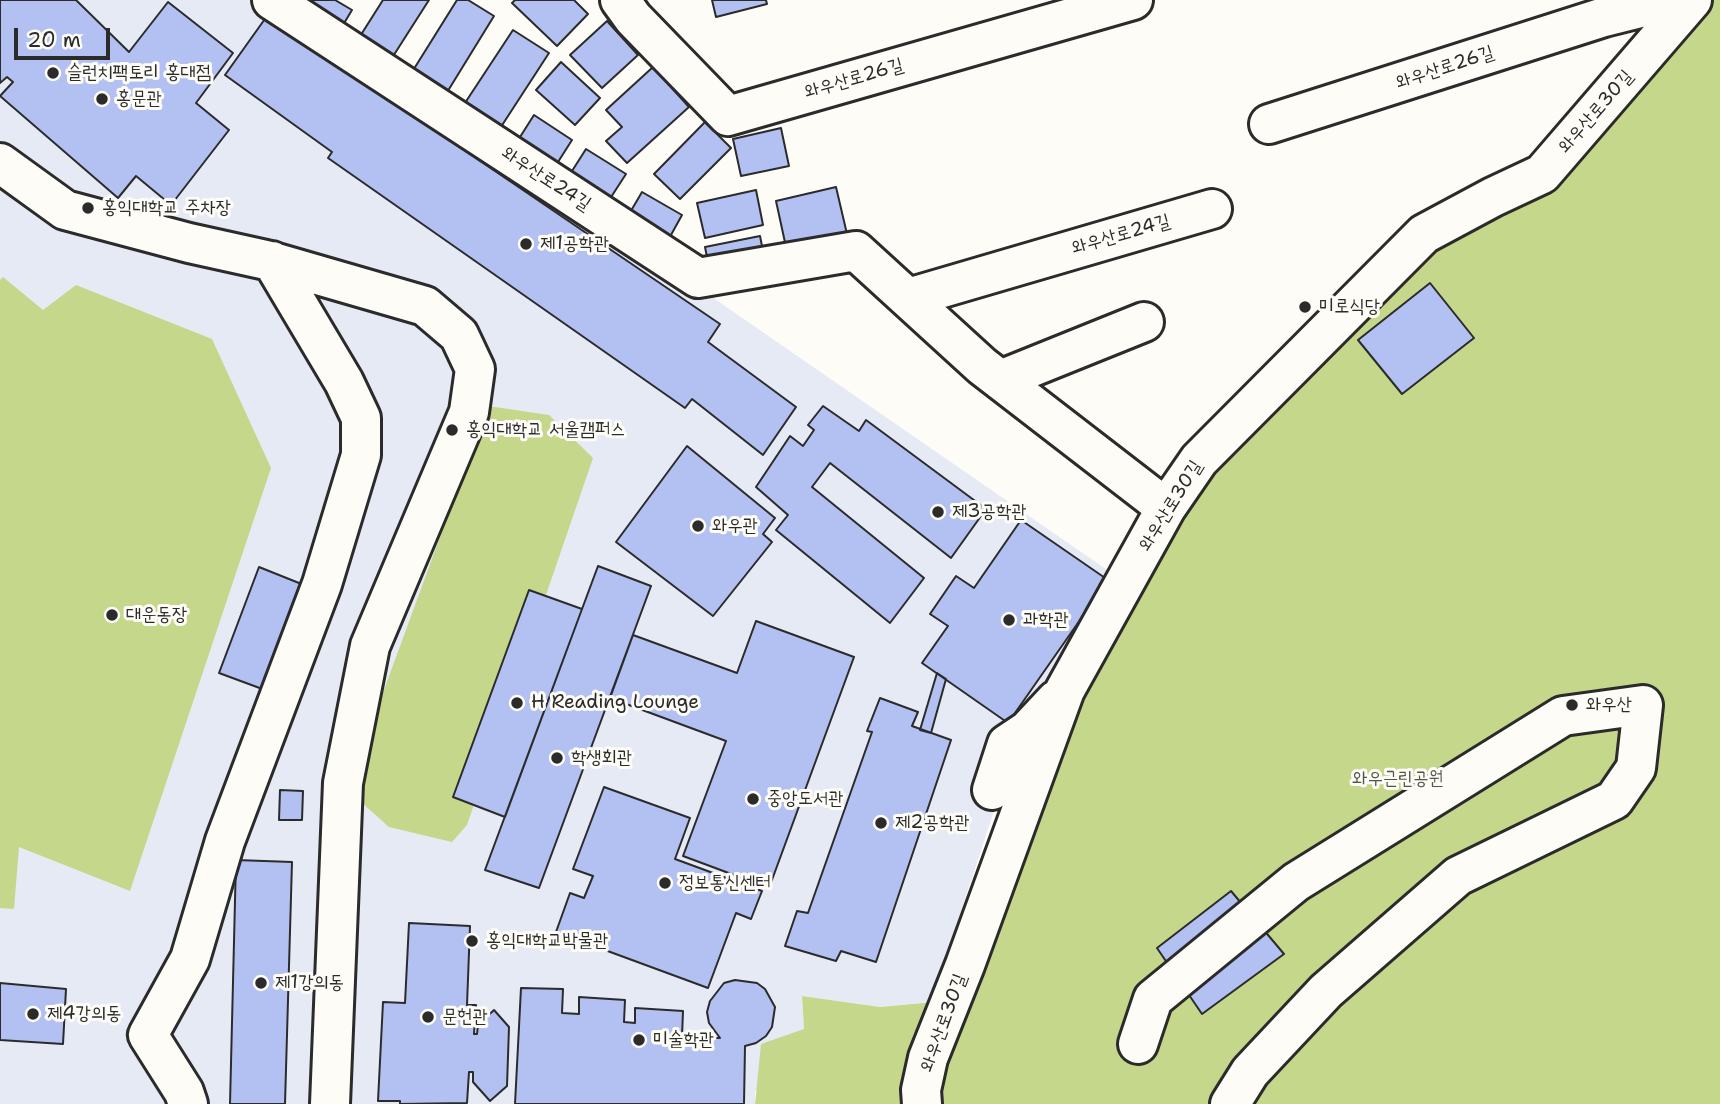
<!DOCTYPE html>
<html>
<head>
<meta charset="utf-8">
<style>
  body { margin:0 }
  #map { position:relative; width:1720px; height:1104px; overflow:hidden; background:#fdfcf7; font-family:"Shantell Sans",sans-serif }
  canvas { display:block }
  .scale { position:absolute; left:14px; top:28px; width:96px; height:32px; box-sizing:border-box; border:4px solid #2b2b2b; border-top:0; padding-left:9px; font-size:21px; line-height:24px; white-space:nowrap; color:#2b2b2b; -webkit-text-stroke:5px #fdfcf7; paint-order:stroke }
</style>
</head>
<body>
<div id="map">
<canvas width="1720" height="1104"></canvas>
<div class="scale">20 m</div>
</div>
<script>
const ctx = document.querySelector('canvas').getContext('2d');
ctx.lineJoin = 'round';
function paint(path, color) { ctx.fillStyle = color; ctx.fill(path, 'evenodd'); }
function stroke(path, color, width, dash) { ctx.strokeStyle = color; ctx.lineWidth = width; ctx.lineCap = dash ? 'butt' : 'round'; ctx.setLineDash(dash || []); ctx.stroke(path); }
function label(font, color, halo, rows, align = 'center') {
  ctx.font = font + ' "Shantell Sans","Poor Story",sans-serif'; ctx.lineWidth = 6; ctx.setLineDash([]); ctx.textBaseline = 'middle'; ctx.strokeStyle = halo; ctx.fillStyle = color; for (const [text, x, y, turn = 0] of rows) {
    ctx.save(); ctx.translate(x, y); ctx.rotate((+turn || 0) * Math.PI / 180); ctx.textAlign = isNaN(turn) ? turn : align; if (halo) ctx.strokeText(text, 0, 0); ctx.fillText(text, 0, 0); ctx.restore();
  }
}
const built = new Path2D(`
  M0,0H256L696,286L1113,574L1017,741L931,1002L880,1007L802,996L804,1029L755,1092V1104H0Z`);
const green = new Path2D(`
  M1712,0H1720V1104H755L761,1044L804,1029L802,996L880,1007L966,999L1058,743L1202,461L1443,245L1503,211L1554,188Z
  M3,277L43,310L76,285L212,339L271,468L130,891L19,847L14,909L0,908V280Z
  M488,406L549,415L593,458L467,825L452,842L389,827L361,802L355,769Z`);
const building = new Path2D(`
  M0,0H76L129,52L168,2L233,53L196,103L229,130L171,205L136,176L118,198L0,96L13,82L7,77L0,83Z
  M304,0H335L352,10L340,30Z
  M383,0H429L390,61L357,41Z
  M457,0H468L494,16L446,94L412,72Z
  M515,0H574L588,14L557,46L512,3Z
  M712,0H766L767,4L716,17Z
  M267,16L720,324L708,342L796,407L763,455L692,399L685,408L328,158L332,152L225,75Z
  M607,21L638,55L602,88L570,55Z
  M513,30L549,53L497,133L461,109Z
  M561,62L600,98L575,125L536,90Z
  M653,67L689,107L627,163L606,141L622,127L606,110Z
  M534,115L572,140L551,173L513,148Z
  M705,122L731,148L680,199L654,174Z
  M781,128L789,166L741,176L733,139Z
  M586,149L626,174L604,208L565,182Z
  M836,187L847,234L786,247L776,201Z
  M756,190L763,225L705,238L697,203Z
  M642,192L682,215L666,244L625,221Z
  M760,236L764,256L709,267L705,247Z
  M1430,283L1474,338L1402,394L1358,340Z
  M823,406L859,431L866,420L986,509L951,558L830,463L812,487L924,578L890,623L776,530L788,515L756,487L790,436L803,446L814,430L808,425Z
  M687,446L775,518L763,534L772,542L713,616L616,542Z
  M1021,520L1108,580L1008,723L922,663L948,626L930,614L956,576L974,588Z
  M598,566L651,586L539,888L485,870Z
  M259,567L304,585L265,690L219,673Z
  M529,590L582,609L505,817L453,797Z
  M756,621L854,657L769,888L683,856L726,741L610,698L633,635L737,673Z
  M937,673L946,679L931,733L920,730Z
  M880,698L918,712L912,726L951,740L876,962L841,951L836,961L785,946L797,911L808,913L872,732L867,731Z
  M604,787L690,818L675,859L762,891L751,919L736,913L708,988L556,932L570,893L584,898L593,876L573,869Z
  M280,790L303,791L302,820H279Z
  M236,860L292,862L285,1104H230Z
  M1231,891L1284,954L1202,1014L1157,948Z
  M409,923L470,926L467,1005H476L474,1034H477L478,1025L494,1010L509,1027L507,1086L490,1101L473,1082V1072H469L467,1103L400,1104V1101H378L383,1002L405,1003Z
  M735,980L757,983L765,989L775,1007L772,1027L766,1036L756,1043L745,1046L744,1104H515L521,988L563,989L562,1013L579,1014V997L625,1000L624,1022L635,1023V1008L683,1011L682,1037L720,1038L709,1023L707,1012L710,1001L724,983Z
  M0,983L66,989L63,1044L0,1040Z`);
const minor = new Path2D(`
  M272,0L698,278L856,251L982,366L1166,508
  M620,0L633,18L728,116L1133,0
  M1269,124L1604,17L1672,0
  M0,163L65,210L189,243L266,260L425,306L459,335L475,369L469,412L370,646L343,783L330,1104
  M908,298L1212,209
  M1000,380L1144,322
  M992,790L1007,744L1028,730L1056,700
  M1138,1044L1153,999L1296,882L1563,716L1643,705L1636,768L1614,800L1458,876L1326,991L1250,1072L1230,1104
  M188,1104L184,1092L148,1035L190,959L225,841L322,584L361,455V418L344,382L272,261
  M922,1104L921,1090L928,1058L965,965L1065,690L1166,508L1199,460L1424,234L1493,197L1542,174L1692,0`);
const markers = [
  [53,73,7,"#2b2b2b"],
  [102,99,7,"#2b2b2b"],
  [88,208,7,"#2b2b2b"],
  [526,244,7,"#2b2b2b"],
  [1305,307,7,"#2b2b2b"],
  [452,430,7,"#2b2b2b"],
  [938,512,7,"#2b2b2b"],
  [698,526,7,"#2b2b2b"],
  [112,615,7,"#2b2b2b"],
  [1009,620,7,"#2b2b2b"],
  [517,703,7,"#2b2b2b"],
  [1572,705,7,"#2b2b2b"],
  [557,758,7,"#2b2b2b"],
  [753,799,7,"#2b2b2b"],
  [881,823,7,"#2b2b2b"],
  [665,883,7,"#2b2b2b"],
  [472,941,7,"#2b2b2b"],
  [261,983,7,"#2b2b2b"],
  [33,1014,7,"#2b2b2b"],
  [428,1017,7,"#2b2b2b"],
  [639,1040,7,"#2b2b2b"]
];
const streetNames = [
  ["와우산로26길",1445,68,-18],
  ["와우산로26길",854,79,-16],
  ["와우산로30길",1596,112,-49],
  ["와우산로24길",546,179,33],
  ["와우산로24길",1121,235,-16],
  ["와우산로30길",1171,506,-58],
  ["와우산로30길",944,1023,-70]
];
const poiNames = [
  ["슬런치팩토리 홍대점",67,73],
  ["홍문관",116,99],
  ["홍익대학교 주차장",102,208],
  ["제1공학관",540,244],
  ["미로식당",1319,307],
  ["홍익대학교 서울캠퍼스",466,430],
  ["제3공학관",952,512],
  ["와우관",712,526],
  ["대운동장",126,615],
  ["과학관",1023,620],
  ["H Reading Lounge",531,703],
  ["와우산",1586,705],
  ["학생회관",571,758],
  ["중앙도서관",767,799],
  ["제2공학관",895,823],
  ["정보통신센터",679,883],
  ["홍익대학교박물관",486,941],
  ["제1강의동",275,983],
  ["제4강의동",47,1014],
  ["문헌관",442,1017],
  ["미술학관",653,1040]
];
const parkNames = [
  ["와우근린공원",1398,779]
];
paint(built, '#e6eaf5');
paint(green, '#c5d78b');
paint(building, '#b2c1f1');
stroke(building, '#2b2b2b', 2);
stroke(minor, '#2b2b2b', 44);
stroke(minor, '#fdfcf7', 38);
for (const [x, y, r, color] of markers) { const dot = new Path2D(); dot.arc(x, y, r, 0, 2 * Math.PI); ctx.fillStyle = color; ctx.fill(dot); stroke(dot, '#fdfcf7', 2.5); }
label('19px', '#2b2b2b', '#fdfcf7', streetNames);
label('19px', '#2b2b2b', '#fdfcf7', poiNames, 'left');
label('19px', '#525643', '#fdfcf7', parkNames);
</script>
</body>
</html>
